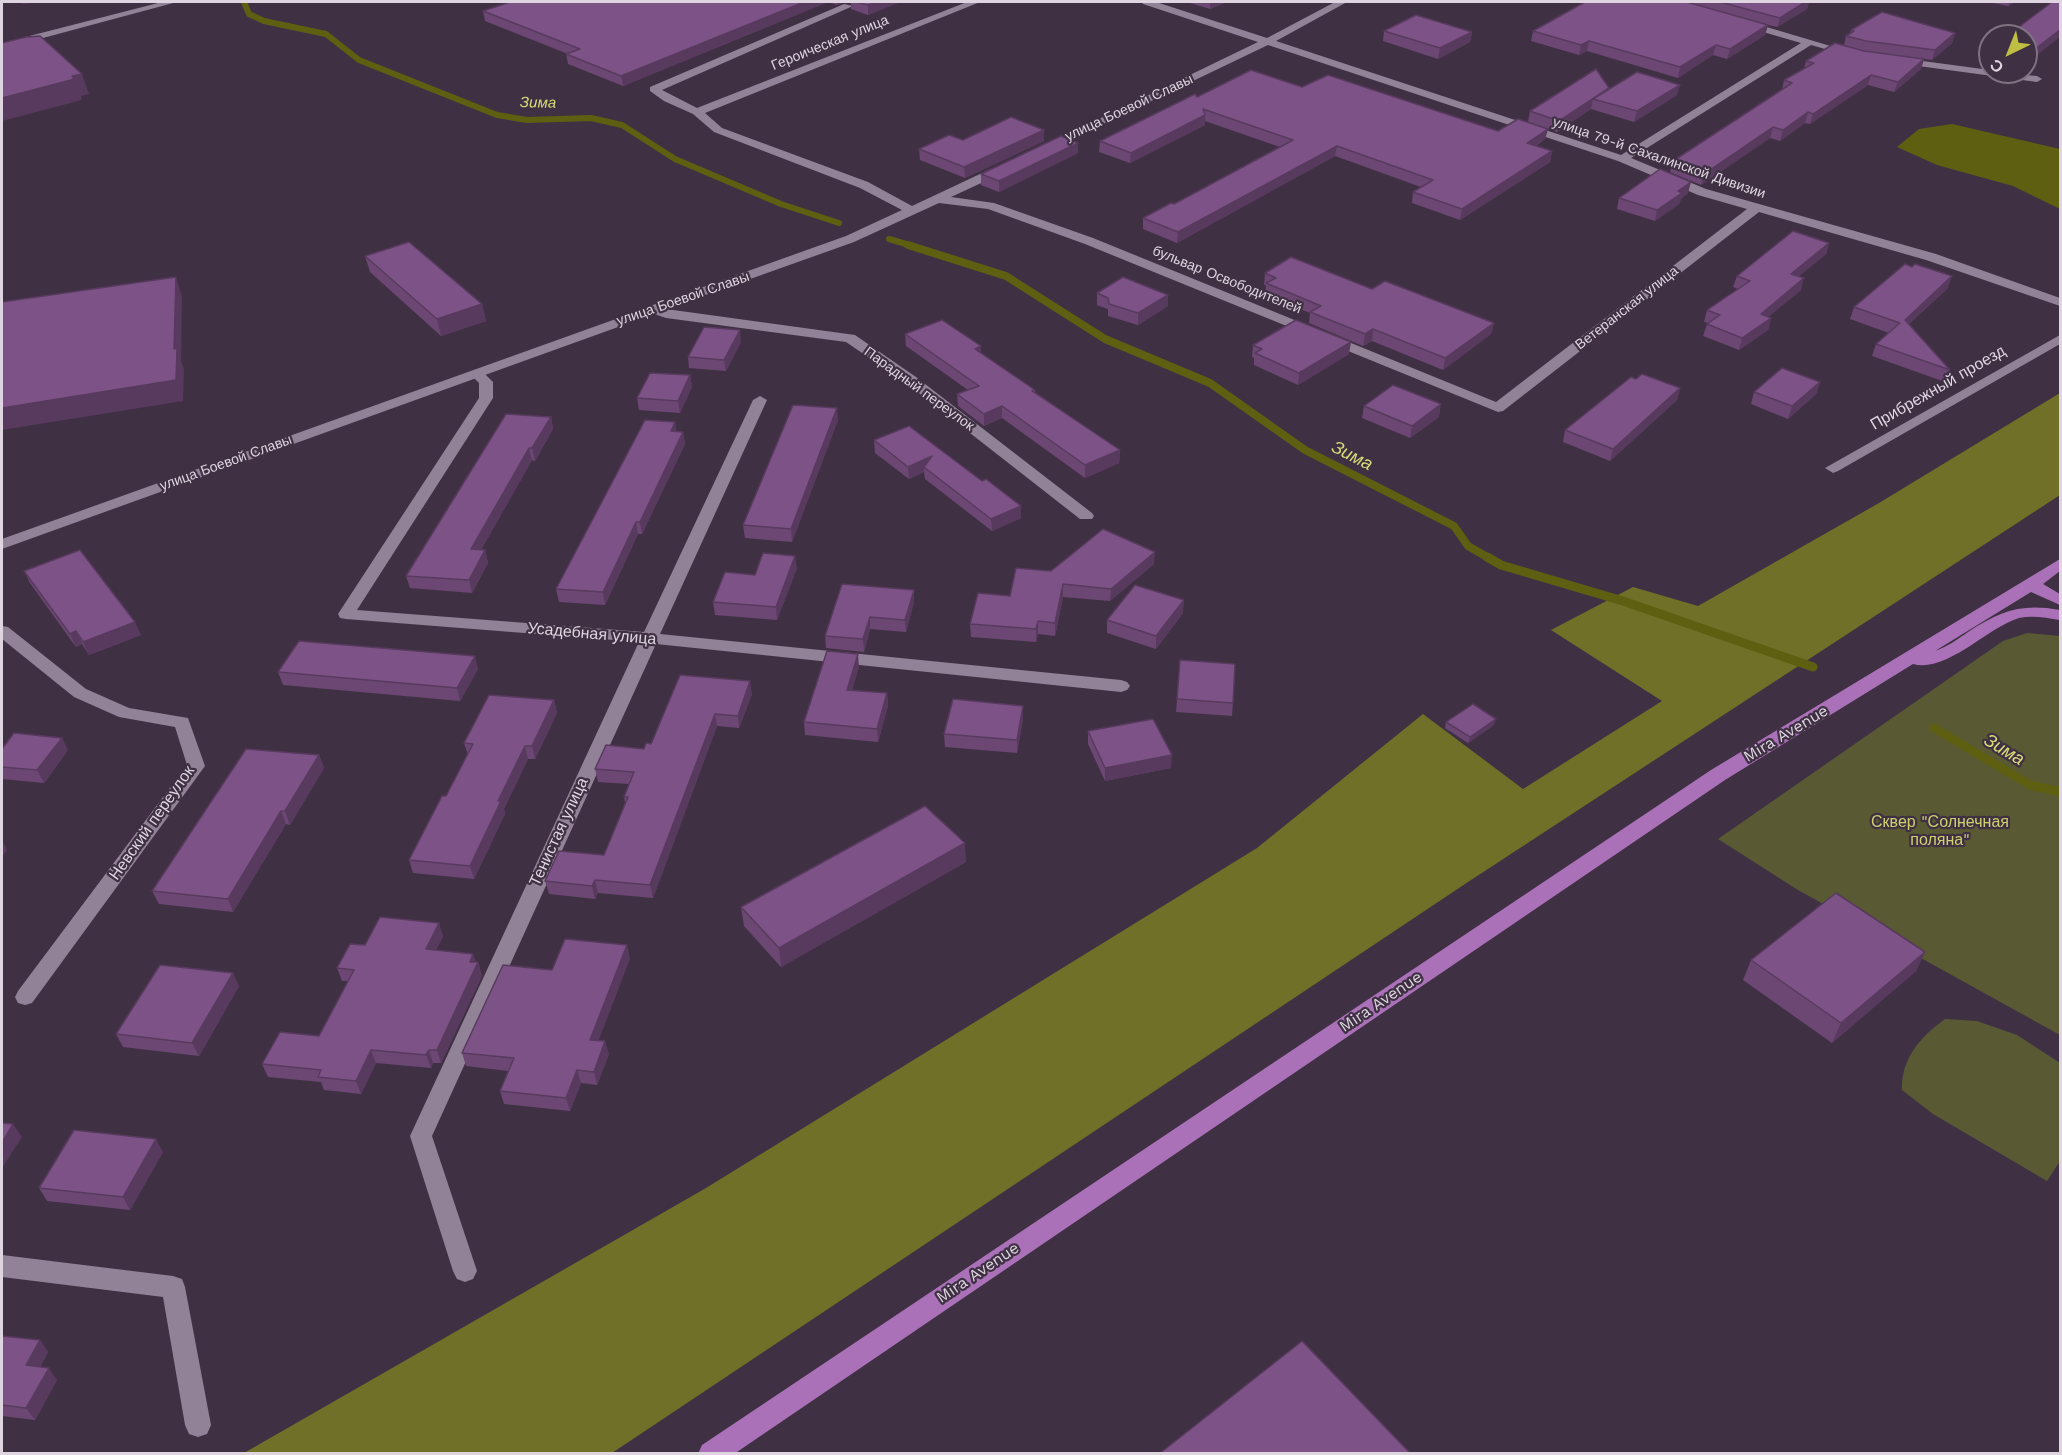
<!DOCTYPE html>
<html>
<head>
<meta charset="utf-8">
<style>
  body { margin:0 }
  #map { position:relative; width:2062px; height:1455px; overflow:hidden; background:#3f3143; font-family:"Work Sans",sans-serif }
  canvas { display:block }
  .frame { position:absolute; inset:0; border:3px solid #ded5e0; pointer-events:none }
  .north { position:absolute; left:1978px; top:24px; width:60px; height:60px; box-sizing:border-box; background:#3f3143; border:2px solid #7f7382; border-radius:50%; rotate:223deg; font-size:16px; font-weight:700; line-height:24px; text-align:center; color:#ded5e0 }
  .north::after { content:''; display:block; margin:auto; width:21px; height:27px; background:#bebf42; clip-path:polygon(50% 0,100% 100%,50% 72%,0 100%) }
</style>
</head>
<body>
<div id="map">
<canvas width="2062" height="1455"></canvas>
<div class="frame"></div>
<div class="north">С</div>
</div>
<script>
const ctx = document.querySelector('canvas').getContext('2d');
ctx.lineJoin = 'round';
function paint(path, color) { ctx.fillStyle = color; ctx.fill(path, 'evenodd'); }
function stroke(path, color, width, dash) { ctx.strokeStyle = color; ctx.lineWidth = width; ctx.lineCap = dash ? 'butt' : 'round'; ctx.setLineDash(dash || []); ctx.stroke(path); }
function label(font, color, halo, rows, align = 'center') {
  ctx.font = font + ' "Work Sans",sans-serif'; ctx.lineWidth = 4.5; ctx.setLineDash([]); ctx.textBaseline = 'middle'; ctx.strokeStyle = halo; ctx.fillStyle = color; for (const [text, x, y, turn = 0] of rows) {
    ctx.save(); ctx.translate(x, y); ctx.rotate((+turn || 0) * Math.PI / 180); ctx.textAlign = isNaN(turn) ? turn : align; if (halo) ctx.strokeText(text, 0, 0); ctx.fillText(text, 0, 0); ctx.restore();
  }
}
const green = new Path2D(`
  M2027,633L2060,636V1035L1798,890L1718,839L2003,641Z
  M1945,1019L1977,1021L2017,1035L2060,1063V1161L2047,1181L1933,1114L1902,1090C1901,1059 1920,1037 1945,1019Z`);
const forest = new Path2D(`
  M2060,393V495L1468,882L612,1453H244L706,1188L1257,848L1423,714L1523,789L1662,701L1551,630L1633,587L1698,606L1879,503Z`);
const water = new Path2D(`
  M1952,124L2060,149V209L2013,186L1937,165L1897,147L1919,129Z`);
const streamFar2 = new Path2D(`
  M244,2L249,14L264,21L326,34L359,60L497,115L527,120L591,118L622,125L675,159L781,204L839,223
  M889,239L913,246`);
const streamFar1 = new Path2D(`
  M908,245L1006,276L1105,339L1210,383L1305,450L1454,526L1468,546L1489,558`);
const stream = new Path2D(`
  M1487,557L1501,565L1623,601L1813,667
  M1934,728L2030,785L2060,792`);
const street = new Path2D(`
  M162,2H177L2,49V43Z
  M967,2H980L705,113L722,128L868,182L912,206L997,166H1005V172L951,197L994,203L1093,238L1496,402L1747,209L1698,195L1618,161L1268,45L1049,150L1045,151L1039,148L1258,42L1143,4L1142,2H1156L1267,38L1335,2H1347L1276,41L1621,155L1801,43L1739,25V21L1743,20L1854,53L1849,56L1811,45L1631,158L1706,189L1936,254L2060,298V306L1926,260L1759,212L1503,411L1498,412L1085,244L988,209L939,203L854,242L666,309L855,335L916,377L1092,513L1094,516L1092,519H1080L906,383L846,342L666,318L654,314L632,322H622L620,319L622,316L846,236L902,210L860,188L714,132L693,114L664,101L650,91V87L844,4L853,6L662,90L697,108Z
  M1900,58L1990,70V72L2037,76L2042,79L2037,82L1896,63V59Z
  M2060,335V344L1838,471L1833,473L1825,468Z
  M477,370L482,371L493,382V398L357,610L644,632L753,400L760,396L767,400L660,634L1121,680L1127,682L1130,686L1127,690L1121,692L656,644L432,1136L477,1271L473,1279L465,1282L457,1279L453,1271L410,1136L639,642L346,619L340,618L338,614L479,398V383L470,374Z
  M2,626L8,627L86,689L129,708L188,718L205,766L32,1003L25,1005L18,1003L15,997L18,991L187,765L175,727L119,717L74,697L2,639Z
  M2,1255L173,1276L182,1279L185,1287L211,1425L207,1434L198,1437L189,1434L185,1425L163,1297L2,1277Z`);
const secondary = new Path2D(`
  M627,315L634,319L632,322L2,549V539Z`);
const primary = new Path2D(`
  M2060,559V571L2043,584L2060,594V605L2031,592L1935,651C1947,647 1958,639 1968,632C2000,611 2021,603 2060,610V620C2047,618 2033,615 2019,618C1988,627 1947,673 1913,664L1725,780L734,1454H698L702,1445L1711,770Z`);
const wall = new Path2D(`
  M510,2H900L868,15L851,9V3L844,2L837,5L828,2L623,86L568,64L566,54H568L485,21L483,11Z
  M1187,2H1227L1210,9Z
  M1585,2H1809L1807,9L1777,27L1768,25L1765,35L1727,59L1713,55L1678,78L1587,51L1579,55L1531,41L1533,31Z
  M1988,2H2014L2008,6Z
  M1851,30L1955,33L1952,43L1932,60L1924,59L1921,69L1894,92L1868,85L1810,124L1805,123L1780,141L1770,138L1701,185L1670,172L1673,161L1782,90L1784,80L1804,69L1806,61L1844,45L1846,36L1850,33Z
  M1384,31L1472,32L1470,42L1438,59L1383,41Z
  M1989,49H1990V61L1986,59Z
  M1302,87L1498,131L1548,129L1545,139L1536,146L1552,151L1550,162L1460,220L1412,203L1413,192L1421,187L1335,156L1177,243L1143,229V218L1174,204L1280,147L1205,121V125L1130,163L1099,152L1100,141L1197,97Z
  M1608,90L1677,95L1634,122L1591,109L1557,132L1528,122L1530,111Z
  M963,140L1044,141L965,178L920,160L919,149Z
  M1078,153L999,192L981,185V174Z
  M1688,193L1681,199L1679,204L1655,221L1617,209L1619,198Z
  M1829,243L1826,254L1799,276L1801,290L1768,317L1771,318L1768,330L1739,350L1703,336L1707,324L1708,323L1704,322L1707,310L1738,289L1733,287L1737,276Z
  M365,256L482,304L486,321L441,336L370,272Z
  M1265,273L1372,289L1494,323L1491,334L1443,370L1372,341L1363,346L1309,323L1310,313L1265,295L1266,285H1264Z
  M1948,288L1909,324L1950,370L1945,382L1872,356L1876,344L1889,333L1850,319L1854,307Z
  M1097,293L1168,306L1138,325L1108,316V309L1097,305Z
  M905,334L981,346V353L1035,390V392L1120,450L1119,463L1085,478L1002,418L984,426L958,406L957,394L968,390L906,346Z
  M741,342L726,371L689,368L688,357Z
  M1253,345L1349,354L1298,385L1254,365V358L1252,357Z
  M690,375L692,387L680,413L639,410L637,398Z
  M1636,379L1680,388L1677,400L1610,461L1563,442L1565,430Z
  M1820,382L1816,394L1788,419L1751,404L1754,392Z
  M1364,406L1439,417L1410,438L1362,418Z
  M551,417L553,429L535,461L532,460L481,550H485L488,563L472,593L410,588L406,576Z
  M838,420L792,542L745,538L743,525Z
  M676,431L683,432L685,444L642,534H638L605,605L559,602L556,589Z
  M874,440L982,481L1021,506V518L992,531L925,479L924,472L909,479L875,453Z
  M1154,564L1110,601L1063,597L1055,636L1038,634L1036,642L971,637L970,624L1010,596L1051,571Z
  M797,568L777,620L715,615L713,602L755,575Z
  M24,571L141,635L89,655L82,644L76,647L30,583Z
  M914,590V602L906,632L870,629L864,652L826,648L825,636Z
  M1183,613L1156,649L1107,633V620Z
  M1180,660L1233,703L1232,716L1176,712Z
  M859,667L852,690L887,693L888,706L878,742L805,735L804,722Z
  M478,669L460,701L283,685L278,672Z
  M752,694L739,728L717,726L653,898L598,893L595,899L549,894L545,881L604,855L625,803L624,797L629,784L598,782L595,769L644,749L651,744Z
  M554,700L557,713L535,759H528L504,809L505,814L474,879L413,873L409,860L446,796L468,755L464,743Z
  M1023,719L1017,753L945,747L944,734Z
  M1446,722L1494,725L1468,743L1445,728Z
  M1088,731L1171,768L1105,781L1088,744Z
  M2,749L68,750L44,783L2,779Z
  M319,755L324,768L290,825L286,824L233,912L159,904L152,891Z
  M966,862L781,967L744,926L741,907Z
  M443,936L436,950L478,962L482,976L441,1063H433L431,1068L376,1063L361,1094L324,1090L321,1082L268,1077L262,1064L319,1036L348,981H342L337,968L365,945Z
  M1925,952L1916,971L1832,1043L1743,980L1751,960Z
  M630,958L598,1041L609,1054L597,1085L581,1083L570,1111L504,1104L500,1091L508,1071L466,1066L462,1053L552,970Z
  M239,986L199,1056L123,1047L116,1034Z
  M163,1152L130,1210L47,1201L39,1188Z
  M2,1336L40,1340L48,1352L40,1367L57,1380L35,1420L2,1416Z`);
const shadedWall = new Path2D(`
  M21,2H39L22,4Z
  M804,2H828L623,86L621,76Z
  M837,2H844L837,5Z
  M876,2H900L868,15V5Z
  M1210,2H1227L1210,9Z
  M1805,2H1809L1807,9L1777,27L1780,18Z
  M2010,2H2014L2008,6Z
  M1768,25L1765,35L1727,59L1730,49Z
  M2061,29V36L2026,64V56Z
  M1472,32L1470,42L1438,59L1440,48Z
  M1955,33L1952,43L1932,60L1935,50Z
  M1589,41L1587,51L1579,55L1581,45Z
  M1716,45L1713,55L1678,78L1680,67Z
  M1924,59L1921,69L1894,92L1898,82Z
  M82,74L89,94L81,96L82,99L78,101L2,121V98Z
  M1871,75L1868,85L1810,124L1813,114Z
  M1680,85L1677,95L1634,122L1637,111Z
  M1609,88L1606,99H1593L1591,109L1557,132L1559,121Z
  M1808,112L1805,123L1780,141L1783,130Z
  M1205,115V125L1130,163L1131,153Z
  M1773,127L1770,138L1701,185L1704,174Z
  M1548,129L1545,139L1524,153L1527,143Z
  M1044,130V141L965,178L964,167Z
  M1078,143V153L999,192V181Z
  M1337,146L1335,156L1177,243L1178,232Z
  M1552,151L1550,162L1460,220L1462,209Z
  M1691,182L1688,193L1681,199L1679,204L1655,221L1657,210L1678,191Z
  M1829,243L1826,254L1788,285L1791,274Z
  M1952,276L1948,288L1901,331L1905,320Z
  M176,277L182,297L181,361L184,369L183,401L2,430V408L174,349Z
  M1804,278L1801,290L1757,326L1761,314Z
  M1168,295V306L1138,325V313Z
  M482,304L486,321L441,336L437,319Z
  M1771,318L1768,330L1739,350L1742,338Z
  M1494,323L1491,334L1443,370L1445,358Z
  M1373,329L1372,341L1363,346L1365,334Z
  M740,330L741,342L726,371L724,360Z
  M1351,342L1349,354L1298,385L1299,373Z
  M981,346V358L975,349Z
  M690,375L692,387L680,413L678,401Z
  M1820,382L1816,394L1788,419L1792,406Z
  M1680,388L1677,400L1610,461L1613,449Z
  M1441,404L1439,417L1410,438L1412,426Z
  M1002,406V418L984,426V414Z
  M837,408L838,420L792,542L791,529Z
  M551,417L553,429L535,461L532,448Z
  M675,422L677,434L671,431Z
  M683,432L685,444L642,534L640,522Z
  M529,448L532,460L474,562L471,549Z
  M1120,450L1119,463L1085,478V465Z
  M932,456L924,467V472L909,479L908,467Z
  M1021,506V518L992,531L991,519Z
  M636,522L638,534L605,605L603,592Z
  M485,550L488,563L472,593L469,580Z
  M1155,552L1154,564L1110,601L1111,589Z
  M795,556L797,568L777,620L776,607Z
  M1063,584V597L1055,636V623Z
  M914,590V602L906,632L905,620Z
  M1184,600L1183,613L1156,649V636Z
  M870,617V629L864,652L863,639Z
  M1038,621V634L1036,642V629Z
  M135,622L141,635L89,655L83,642Z
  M76,631L82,644L76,647L70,634Z
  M858,654L859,667L848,703L847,690Z
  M475,656L478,669L460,701L457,688Z
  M750,681L752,694L739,728L738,716Z
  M887,693L888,706L878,742L877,729Z
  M554,700L557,713L535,759L532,746Z
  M1023,706V719L1017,753V740Z
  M715,714L717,726L653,898L650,885Z
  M1496,719L1494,725L1468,743L1470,737Z
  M62,738L68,750L44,783L37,770Z
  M525,746L528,759L504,809L505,814L474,879L470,866L498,801Z
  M319,755L324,768L290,825L285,811Z
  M1172,755L1171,768L1105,781V768Z
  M281,811L286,824L233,912L228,899Z
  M2,840L7,850L2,857Z
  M965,843L966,862L781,967L779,948Z
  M595,880L598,893L595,899L592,886Z
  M439,923L443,936L430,962L426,949Z
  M627,945L630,958L594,1053L590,1040Z
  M1925,952L1916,971L1832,1043L1841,1023Z
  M473,954L477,965L478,962L482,976L441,1063L437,1050Z
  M233,973L239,986L199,1056L192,1043Z
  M605,1041L609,1054L597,1085L594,1072Z
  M371,1050L376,1063L361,1094L356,1081Z
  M429,1050L433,1063L431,1068L426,1055Z
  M577,1070L581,1083L570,1111L566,1098Z
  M13,1124L22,1137L2,1168V1143Z
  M156,1139L163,1152L130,1210L123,1197Z
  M40,1340L48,1352L34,1377L26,1365Z
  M49,1368L57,1380L35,1420L26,1408Z`);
const building = new Path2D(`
  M510,2H804L621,76L566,54L580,49L483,11Z
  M856,2H876L868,5Z
  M1585,2H1687L1768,25L1730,49L1716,45L1680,67L1589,41L1581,45L1533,31Z
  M1720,2H1805L1780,18Z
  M2052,2H2061V29L2026,56V36H2007Z
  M1882,12L1955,33L1935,50L1866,41L1846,36L1854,31L1851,30Z
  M1416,15L1472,32L1440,48L1384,31Z
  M40,36L82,74L72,76L74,78L71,80L2,98V43L26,37Z
  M1835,43L1864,51L1924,59L1898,82L1871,75L1813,114L1808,112L1783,130L1773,127L1704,174L1673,161L1792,83L1784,80L1814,63L1806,61Z
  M1596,69L1609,88L1559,121L1530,111Z
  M1251,70L1302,87L1328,75L1498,131L1518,119L1548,129L1527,143L1552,151L1462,209L1413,192L1433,180L1337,146L1178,232L1143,218L1171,203L1174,204L1293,140L1203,109L1205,115L1131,153L1100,141L1195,94L1197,97Z
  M1637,72L1680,85L1637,111L1593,99Z
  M1011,117L1044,130L964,167L919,149L949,135L963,140Z
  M1061,136L1078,143L999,181L981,174Z
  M1660,169L1691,182L1678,191L1682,193L1657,210L1619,198Z
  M1793,231L1829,243L1791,274L1804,278L1761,314L1771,318L1742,338L1707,324L1720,315L1707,310L1750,281L1737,276Z
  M409,242L482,304L437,319L365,256Z
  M1291,257L1372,289L1385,281L1494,323L1445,358L1373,329L1365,334L1310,312L1321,306L1266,283L1276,278L1265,273Z
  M1905,264L1912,267L1915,264L1952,276L1905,320L1950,370L1876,344L1900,323L1854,307Z
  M176,277L174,349L177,348L176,380L2,408V302Z
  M1123,277L1168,295L1138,313L1109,304L1108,298L1097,293Z
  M942,320L981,346L975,349L1035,390L1032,391L1120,450L1085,465L1002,406L984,414L957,394L979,386L905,334Z
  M1296,320L1351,342L1299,373L1255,353L1262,349L1253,345Z
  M704,327L740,330L724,360L688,357Z
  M1782,368L1820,382L1792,406L1754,392Z
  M650,373L690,375L678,401L637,398Z
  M1642,374L1680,388L1613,449L1565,430L1631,377L1636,379Z
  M1393,385L1441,404L1412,426L1364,406Z
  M793,405L837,408L791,529L743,525Z
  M506,414L551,417L532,448H529L471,549L485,550L469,580L406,576Z
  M645,420L675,422L671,431L683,432L640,522H636L603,592L556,589Z
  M909,426L982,481L986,479L1021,506L991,519L924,467L932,456L908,467L874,440Z
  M1103,529L1155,552L1111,589L1063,584L1055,623L1038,621L1036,629L970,624L978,593L1010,596L1016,568L1051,571Z
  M80,550L135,622L83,642L76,631L70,634L24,571Z
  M763,553L795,556L776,607L713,602L725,572L755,575Z
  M842,584L914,590L905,620L870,617L863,639L825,636Z
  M1135,585L1184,600L1156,636L1107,620Z
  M299,641L475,656L457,688L278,672Z
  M827,651L858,654L847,690L887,693L877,729L804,722Z
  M1180,660L1235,664L1233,703L1177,699Z
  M680,675L750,681L738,716L715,714L650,885L595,880L592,886L545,881L559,851L604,855L628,797H624L634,772L595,769L606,745L644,749L646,743L651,744Z
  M489,695L554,700L532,746H525L498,801H501L470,866L409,860L442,796H446L473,744L464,743Z
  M953,699L1023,706L1017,740L944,734Z
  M1473,704L1496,719L1470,737L1446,722Z
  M1153,719L1172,755L1105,768L1088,731Z
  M14,733L62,738L37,770L2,767V749Z
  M246,749L319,755L285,811H281L228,899L152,891Z
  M925,806L965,843L779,948L741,907Z
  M1836,893L1925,952L1841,1023L1751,960Z
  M380,917L439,923L426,949L473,954L470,962H478L437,1050H429L426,1055L371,1050L356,1081L318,1077L321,1070L262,1064L280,1032L319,1036L354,970L337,968L350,944L365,945Z
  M565,939L627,945L590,1040L605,1041L594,1072L577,1070L566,1098L500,1091L514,1058L462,1053L503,965L552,970Z
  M160,965L233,973L192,1043L116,1034Z
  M2,1123L13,1124L2,1143Z
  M74,1130L156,1139L123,1197L39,1188Z
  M2,1336L40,1340L26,1365L49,1368L26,1408L2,1405Z
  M1302,1341L1411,1454H1159Z`);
const farStreetnames = [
  ["Героическая улица",830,43,-22],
  ["улица Боевой Славы",1129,108,-25],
  ["улица 79-й Сахалинской Дивизии",1659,158,19],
  ["бульвар Освободителей",1227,280,22],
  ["улица Боевой Славы",683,299,-19],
  ["Ветеранская улица",1627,308,-38],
  ["Парадный переулок",919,389,36],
  ["улица Боевой Славы",226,463,-20]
];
const farWaternames = [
  ["Зима",538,103,1]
];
const streetNames = [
  ["Прибрежный проезд",1938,388,-30],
  ["Усадебная улица",592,634,5],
  ["Mira Avenue",1786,734,-31],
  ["Невский переулок",152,823,-55],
  ["Тенистая улица",559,832,-65],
  ["Mira Avenue",1381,1002,-34],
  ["Mira Avenue",978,1273,-34]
];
const parkNames = [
  ["Сквер \"Солнечная",1940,822],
  ["поляна\"",1940,840]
];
const waterNames = [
  ["Зима",1352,456,27],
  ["Зима",2004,750,31]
];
paint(green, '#595a33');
paint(forest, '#707028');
paint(water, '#5f5f12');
stroke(streamFar2, '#5f5f12', 6);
stroke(streamFar1, '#5f5f12', 8);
stroke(stream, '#5f5f12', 9);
paint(street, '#928297');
paint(secondary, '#928297');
paint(primary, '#aa71b9');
paint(wall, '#6c4774');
paint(shadedWall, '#583a5e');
paint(building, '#7d5387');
stroke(building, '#583a5e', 1.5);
label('14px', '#ded5e0', '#3f3143', farStreetnames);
label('italic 15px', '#dadc77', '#3f3143', farWaternames);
label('16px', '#ded5e0', '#3f3143', streetNames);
label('16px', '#d0d16c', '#3f3143', parkNames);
label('italic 18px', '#dadc77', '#3f3143', waterNames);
</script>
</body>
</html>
